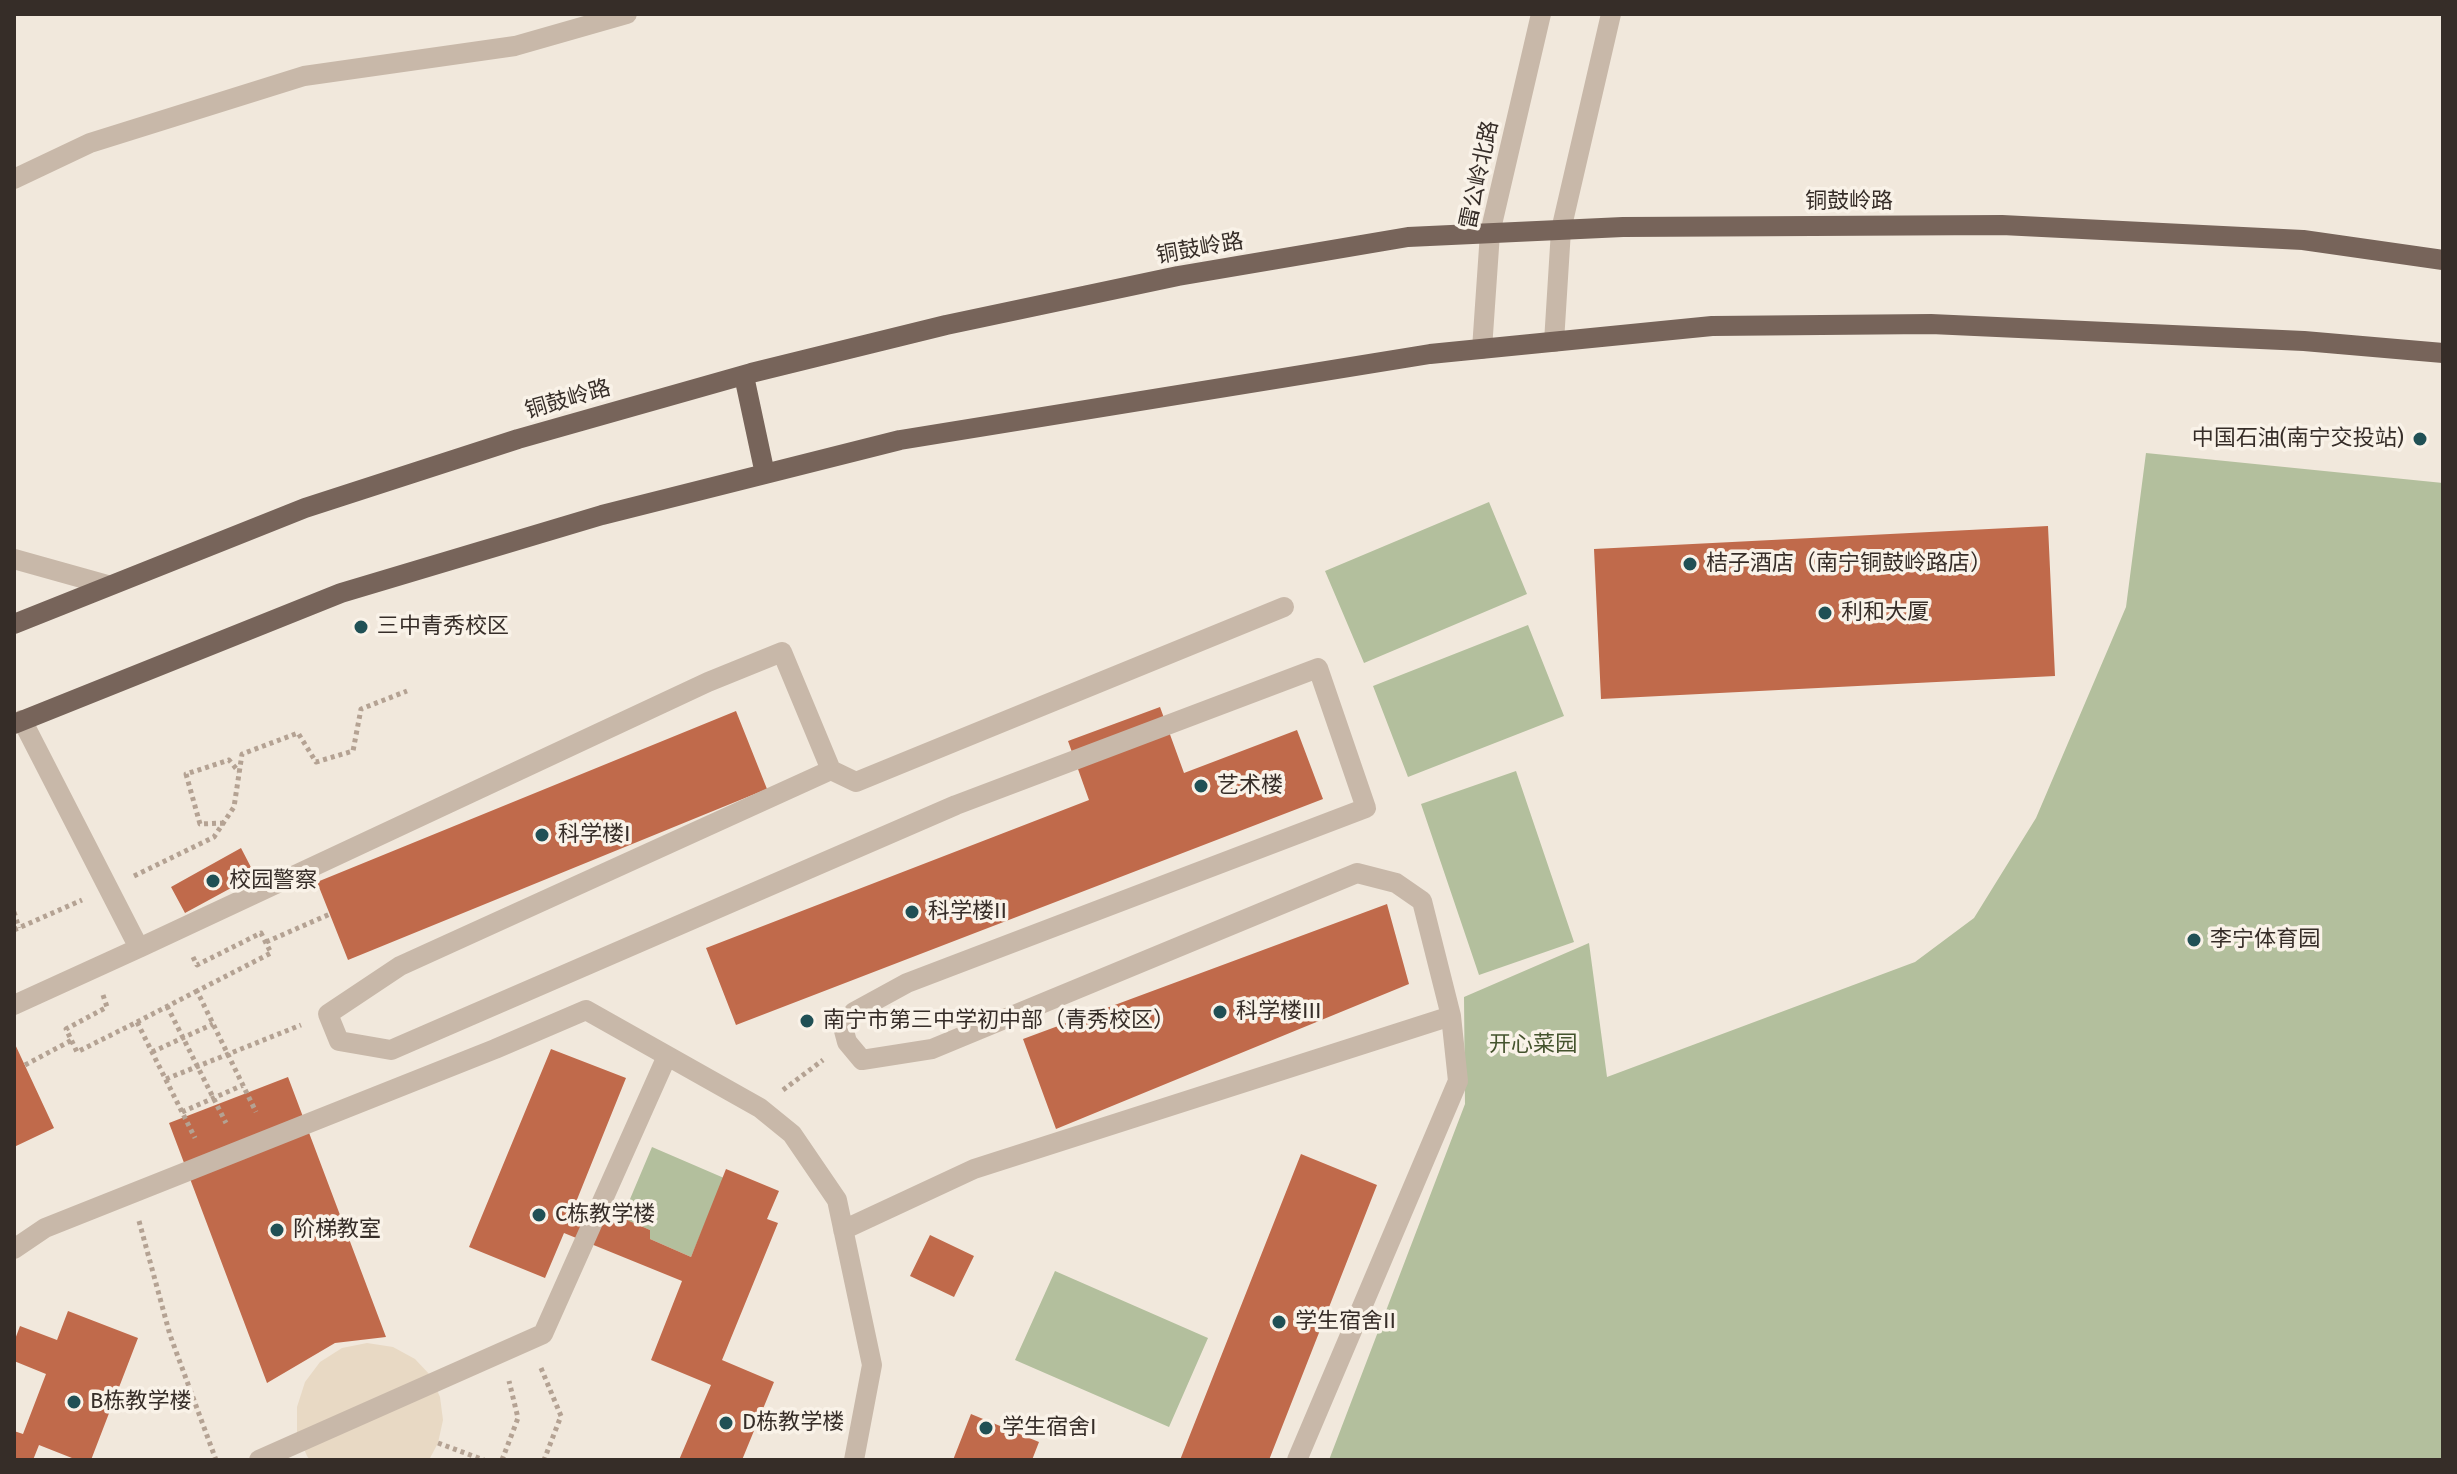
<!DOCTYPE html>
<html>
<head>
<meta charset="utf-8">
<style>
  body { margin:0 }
  #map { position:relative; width:2457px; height:1474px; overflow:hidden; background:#f1e8dc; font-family:"Fira Sans",sans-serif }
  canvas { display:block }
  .frame { position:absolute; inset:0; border:16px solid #362d28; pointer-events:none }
</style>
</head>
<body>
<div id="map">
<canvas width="2457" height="1474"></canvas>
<div class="frame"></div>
</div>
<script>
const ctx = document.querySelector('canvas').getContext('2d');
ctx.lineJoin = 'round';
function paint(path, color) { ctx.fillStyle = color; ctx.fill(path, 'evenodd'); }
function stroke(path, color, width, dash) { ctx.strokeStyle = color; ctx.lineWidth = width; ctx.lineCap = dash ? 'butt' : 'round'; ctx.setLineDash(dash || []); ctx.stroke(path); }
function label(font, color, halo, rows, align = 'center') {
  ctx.font = font + ' "Fira Sans","Noto Sans SC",sans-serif'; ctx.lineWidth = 7; ctx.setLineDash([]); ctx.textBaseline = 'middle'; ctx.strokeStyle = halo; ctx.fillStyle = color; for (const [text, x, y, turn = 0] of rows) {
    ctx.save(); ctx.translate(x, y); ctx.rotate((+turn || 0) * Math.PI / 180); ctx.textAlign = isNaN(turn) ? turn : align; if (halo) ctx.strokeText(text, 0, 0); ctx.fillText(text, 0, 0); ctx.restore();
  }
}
const green = new Path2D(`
  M2146,453L2443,483V1460H1329L1465,1104L1464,997L1589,943L1607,1077L1915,962L1974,918L2036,818L2126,607Z
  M1489,502L1527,594L1364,663L1325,571Z
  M1528,625L1564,716L1408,777L1373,686Z
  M1516,771L1574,942L1479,975L1421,804Z
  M652,1147L724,1178L691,1257L650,1239V1230L622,1218Z
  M1055,1271L1208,1338L1169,1427L1015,1360Z`);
const plaza = new Path2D(`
  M367,1343L393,1347L415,1359L431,1376L440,1397L443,1420L438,1443L429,1460H310L307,1456L297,1432V1407L305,1382L320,1362L342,1348Z`);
const building = new Path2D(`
  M2048,526L2055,676L1601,699L1594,549Z
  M1160,707L1184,773L1297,730L1323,799L736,1025L706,948L1089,800L1068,741Z
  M736,711L767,789L348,960L317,882Z
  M241,848L255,875L185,913L171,887Z
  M1387,904L1409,984L1056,1129L1023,1039Z
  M14,1042L54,1128L14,1147Z
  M551,1049L626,1078L574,1207L603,1218L611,1213L650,1230V1239L691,1257L726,1169L779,1191L767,1219L778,1223L722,1360L774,1382L742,1460H679L711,1385L651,1360L682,1281L564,1233L545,1278L469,1247Z
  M288,1077L386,1337L335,1343L267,1383L169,1123Z
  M1301,1154L1377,1185L1269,1460H1180Z
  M930,1235L974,1256L954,1297L910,1276Z
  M68,1311L138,1338L91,1460H77L39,1445L33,1460H14V1431L23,1434L46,1374L14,1361V1342L20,1326L57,1340Z
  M971,1414L1039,1442L1032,1460H953Z`);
const path = new Path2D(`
  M224,823L200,824L186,774L229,760L239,772
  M134,876L214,837L234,807L242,754L298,733L316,762L353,751L361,709L407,691
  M14,912L19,928
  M14,930L82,900
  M266,942L330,914
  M193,957L197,965L261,933L271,953L197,991L256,1112
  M103,995L107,1007L66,1029L77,1052L137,1022L195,1138
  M167,1006L226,1123
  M137,1022L197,991
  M152,1052L213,1024
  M25,1065L72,1040
  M166,1079L301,1025
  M783,1090L823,1060
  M182,1112L243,1085
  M139,1221L170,1335L216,1460
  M541,1368L561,1416L544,1460
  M438,1443L484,1460
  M502,1460L518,1418L509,1381`);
const minor = new Path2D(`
  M14,179L90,143L304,76L515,46L627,14
  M1554,342L1561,230L1611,14
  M1482,349L1490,233L1541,14
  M14,559L107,585
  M22,720L139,948L708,682L782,652L831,770L400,966L328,1014L339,1041L391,1050L956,805L1318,668L1366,808L907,983L854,1012L843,1027L847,1042L862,1060L932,1049L1357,873L1396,883L1422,901L1451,1016L1458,1081L1297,1460
  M831,770L856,782L1284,607
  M14,1005L139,948
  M843,1230L974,1169L1451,1016
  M14,1249L45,1228L495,1049L586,1010L760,1108L792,1134L837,1200L872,1365L854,1460
  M259,1460L543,1334L667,1056`);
const major = new Path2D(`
  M744,376L765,474
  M14,624L305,508L518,439L751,373L946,325L1178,276L1408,237L1623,227L2002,225L2303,240L2443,260
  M14,724L341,593L602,515L900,440L1430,354L1712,326L1931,324L2304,341L2443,353`);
const markers = [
  [2420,439,8,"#205055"],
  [1690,564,8,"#205055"],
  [1825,613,8,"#205055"],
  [361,627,8,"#205055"],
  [1201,786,8,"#205055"],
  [542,835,8,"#205055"],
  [213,881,8,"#205055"],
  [912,912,8,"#205055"],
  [2194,940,8,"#205055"],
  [1220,1012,8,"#205055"],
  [807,1021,8,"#205055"],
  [539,1215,8,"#205055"],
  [277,1230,8,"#205055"],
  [1279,1322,8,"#205055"],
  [74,1402,8,"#205055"],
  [726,1423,8,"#205055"],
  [986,1428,8,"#205055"]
];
const streetNames = [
  ["雷公岭北路",1480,175,-78],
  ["铜鼓岭路",1849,202],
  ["铜鼓岭路",1200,249,-10],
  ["铜鼓岭路",568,400,-16]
];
const poiNames = [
  ["中国石油(南宁交投站)",2404,439,"right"],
  ["桔子酒店（南宁铜鼓岭路店）",1706,564],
  ["利和大厦",1841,613],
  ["三中青秀校区",377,627],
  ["艺术楼",1217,786],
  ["科学楼I",558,835],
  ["校园警察",229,881],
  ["科学楼II",928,912],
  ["李宁体育园",2210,940],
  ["科学楼III",1236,1012],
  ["南宁市第三中学初中部（青秀校区）",823,1021],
  ["C栋教学楼",555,1215],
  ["阶梯教室",293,1230],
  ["学生宿舍II",1295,1322],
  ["B栋教学楼",90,1402],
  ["D栋教学楼",742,1423],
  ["学生宿舍I",1002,1428]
];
const parkNames = [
  ["开心菜园",1533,1045]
];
paint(green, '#b3bf9d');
paint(plaza, '#e8d9c4');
paint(building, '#c06a4b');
stroke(path, '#b4a293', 5, [4, 4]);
stroke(minor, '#c8b8a9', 20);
stroke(major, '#77645a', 20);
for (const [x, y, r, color] of markers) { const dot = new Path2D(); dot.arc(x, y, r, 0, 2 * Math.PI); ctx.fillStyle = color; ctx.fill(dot); stroke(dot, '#f9f2e8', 3); }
label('22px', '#362d28', '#f9f2e8', streetNames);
label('22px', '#362d28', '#f9f2e8', poiNames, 'left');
label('22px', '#44532d', '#f9f2e8', parkNames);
</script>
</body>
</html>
